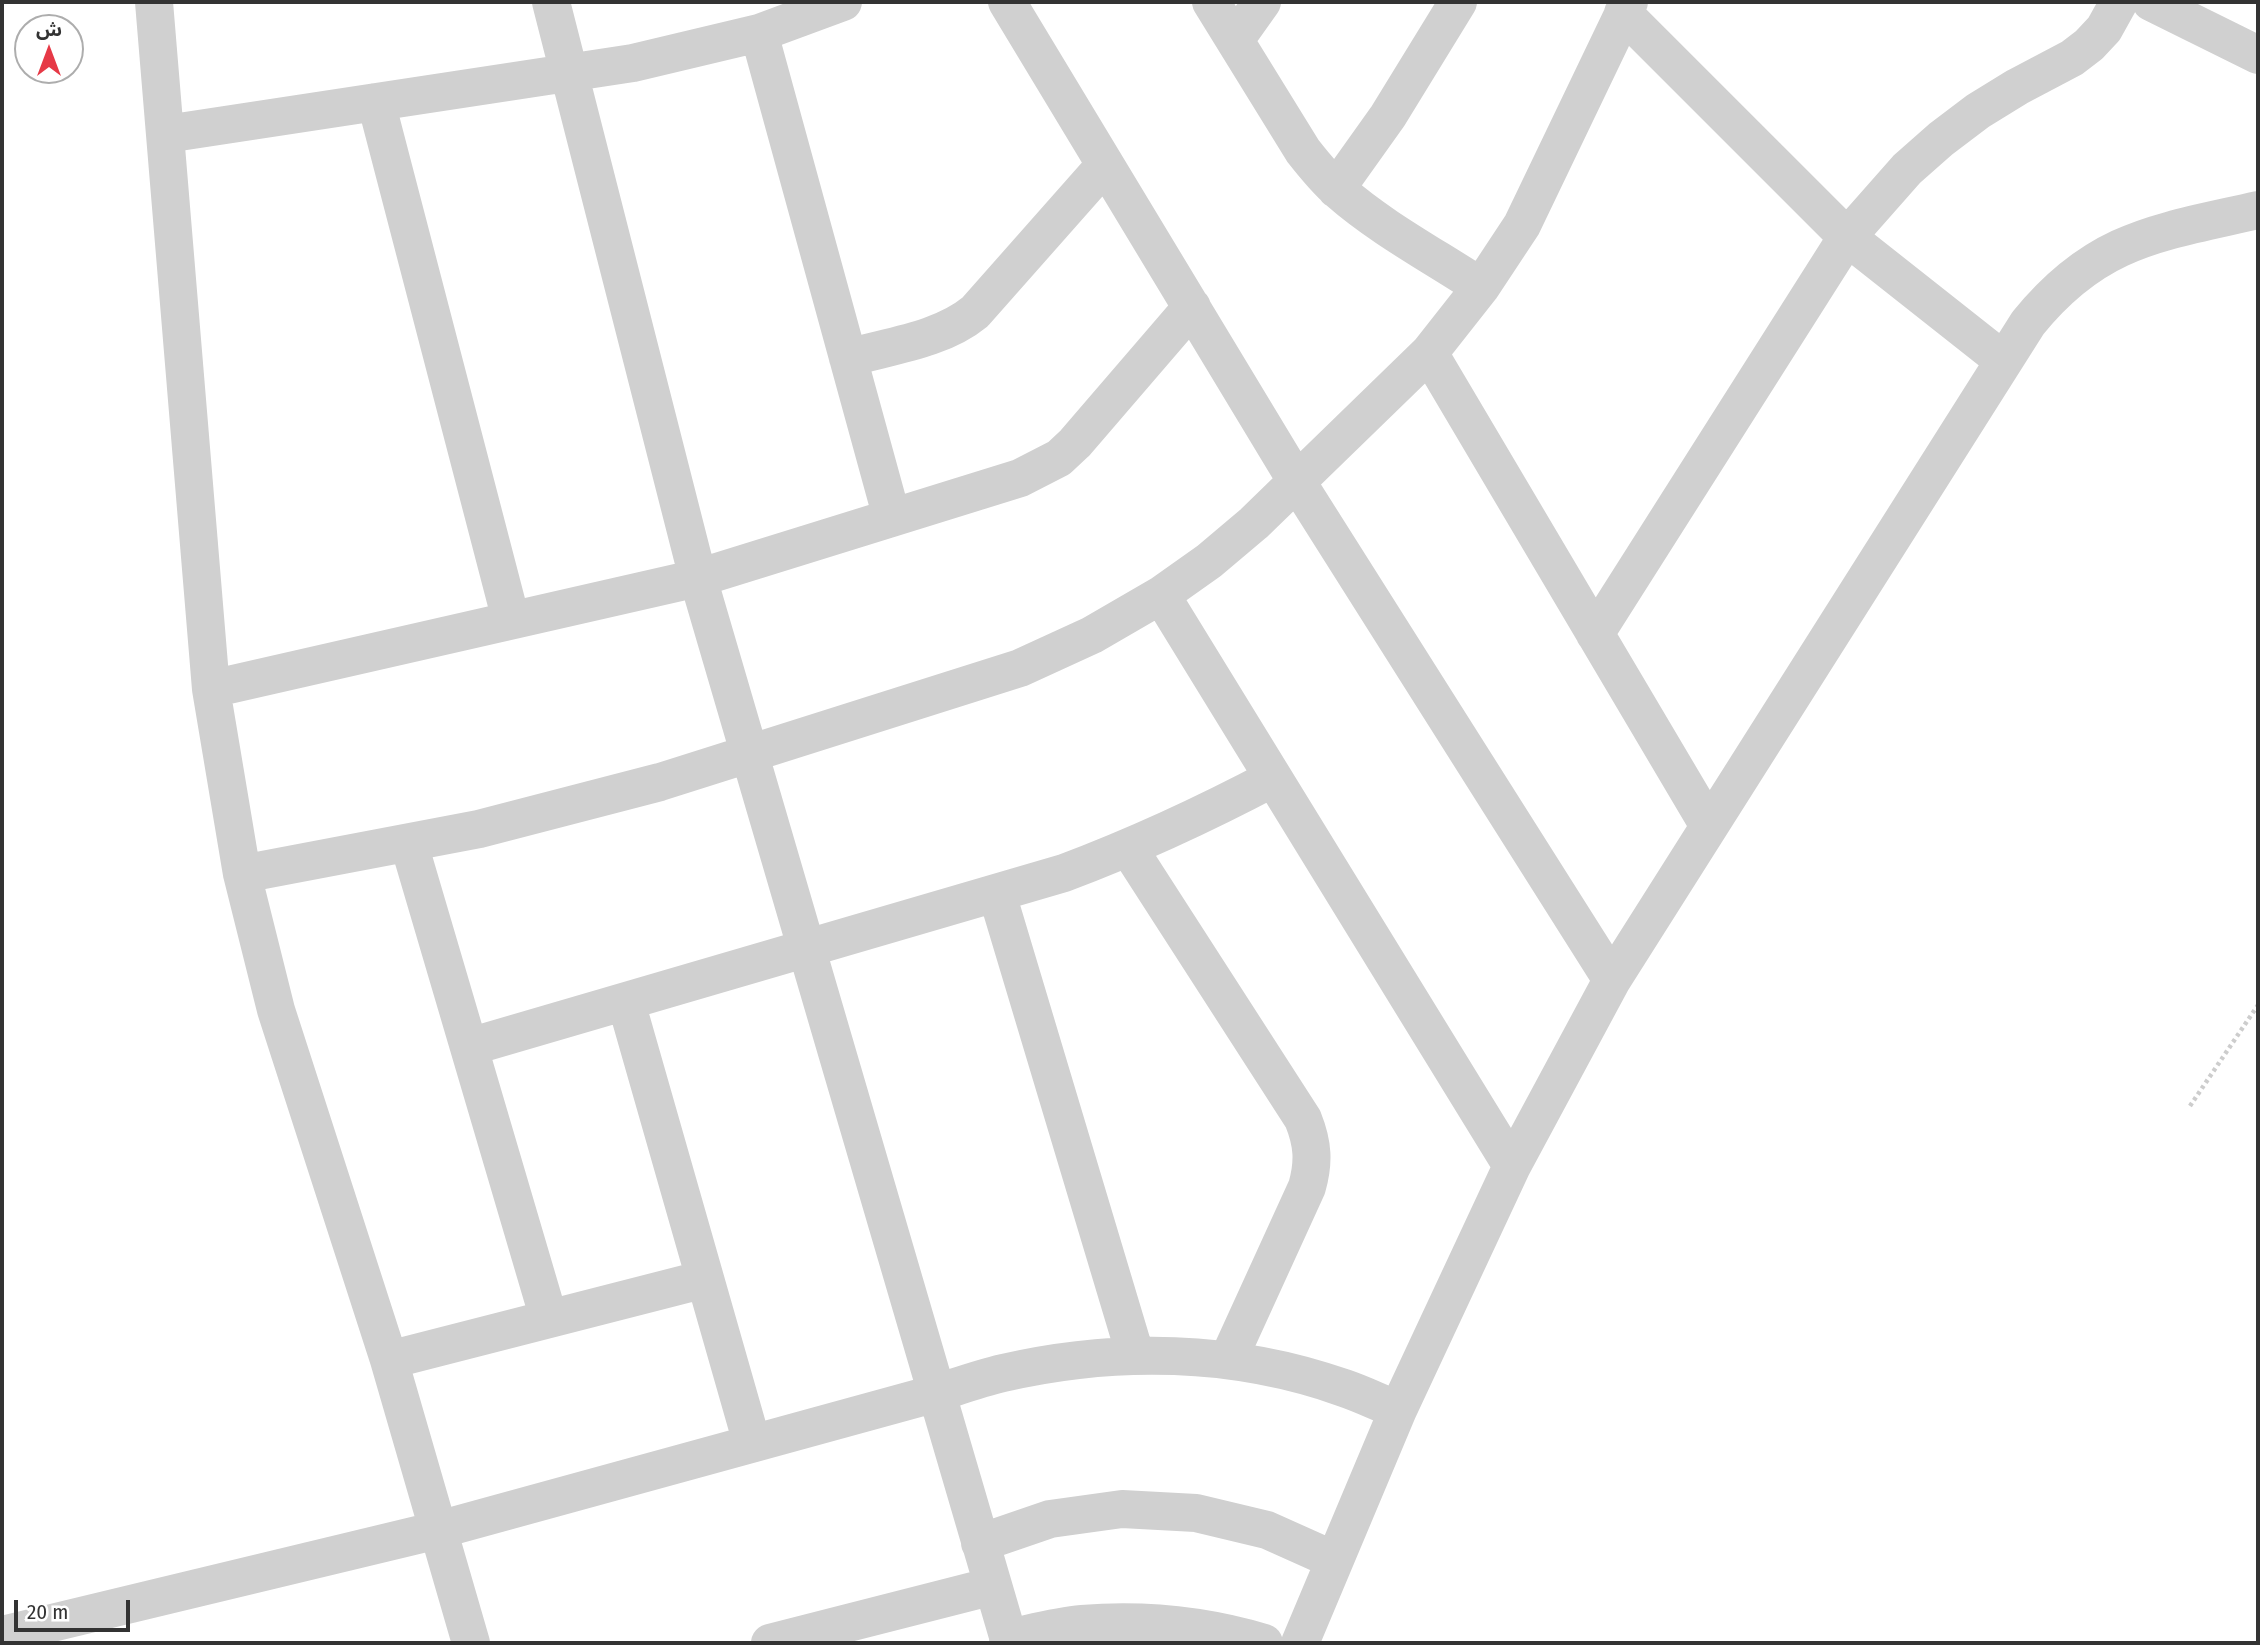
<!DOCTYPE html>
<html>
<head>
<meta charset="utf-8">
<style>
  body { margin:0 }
  #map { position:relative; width:2260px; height:1645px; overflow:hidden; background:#fff; font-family:"Fira Sans Condensed","Noto Sans Arabic",sans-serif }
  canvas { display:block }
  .frame { position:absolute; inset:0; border:4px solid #333; pointer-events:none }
  .north { position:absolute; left:14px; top:14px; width:70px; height:70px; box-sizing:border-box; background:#fff; border:2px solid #adadad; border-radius:50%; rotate:0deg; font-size:19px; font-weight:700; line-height:28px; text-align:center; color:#333 }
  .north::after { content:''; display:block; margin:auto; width:24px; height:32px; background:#e63946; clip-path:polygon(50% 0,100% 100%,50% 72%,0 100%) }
  .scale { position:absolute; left:14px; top:1600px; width:116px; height:32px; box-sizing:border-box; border:4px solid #333; border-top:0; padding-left:9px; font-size:21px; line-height:24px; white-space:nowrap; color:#333; -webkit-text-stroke:5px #fff; paint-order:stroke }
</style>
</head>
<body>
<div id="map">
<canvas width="2260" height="1645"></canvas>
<div class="frame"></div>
<div class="north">ش</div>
<div class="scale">20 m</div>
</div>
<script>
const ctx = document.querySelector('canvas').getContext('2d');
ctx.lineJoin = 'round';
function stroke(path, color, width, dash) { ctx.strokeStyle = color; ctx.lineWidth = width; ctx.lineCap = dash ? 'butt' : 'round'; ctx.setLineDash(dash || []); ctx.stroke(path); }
const path = new Path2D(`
  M2190,1106L2258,1005`);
const minor = new Path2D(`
  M154,2L211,689L242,874L276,1010L389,1360L471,1643
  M551,2L698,578L1010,1643
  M1007,2L1297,482L1612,980
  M1211,2L1303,151C1314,165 1325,179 1339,191C1381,228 1434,256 1481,287
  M2151,2L2258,55
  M1623,13L1847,237L2004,361
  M759,33L892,518
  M1235,40L1262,2
  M376,102L511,620
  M166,134L633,63L759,33L843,2
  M1336,189L1388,116L1458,2
  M1429,353L1709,826
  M848,358C890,346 941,340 975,312L1105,165
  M1161,595L1512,1166
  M1595,634L1847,237L1907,169L1941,139L1978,111L2017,87L2072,58L2089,45L2104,29L2119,2
  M211,689L698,578L1020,478L1059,458L1075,443L1192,307
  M409,844L549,1319
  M1129,849L1303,1119C1313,1144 1314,1162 1307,1187L1228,1360
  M242,874L479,829L660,782L1020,668L1092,635L1161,595L1209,561L1254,523L1429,353L1481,287L1522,225L1629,2
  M997,894L1135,1354
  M626,1002L752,1443
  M469,1047L1064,873C1136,846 1205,814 1273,778
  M389,1360L705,1279
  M980,1543L1050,1519L1122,1509L1196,1513L1267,1530L1334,1560
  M2,1635L438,1530L937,1393C959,1386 981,1378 1003,1373C1116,1347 1234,1349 1344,1388C1362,1394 1380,1403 1398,1410
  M1008,1638C1032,1633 1058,1626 1082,1624C1145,1619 1204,1625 1264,1643
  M770,1643L993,1586
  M1300,1643L1398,1410L1512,1166L1612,980L2028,323C2097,238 2158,233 2258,210`);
stroke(path, '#cdcdcd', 4.5, [3.5, 3.5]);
stroke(minor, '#d0d0d0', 38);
</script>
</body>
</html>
